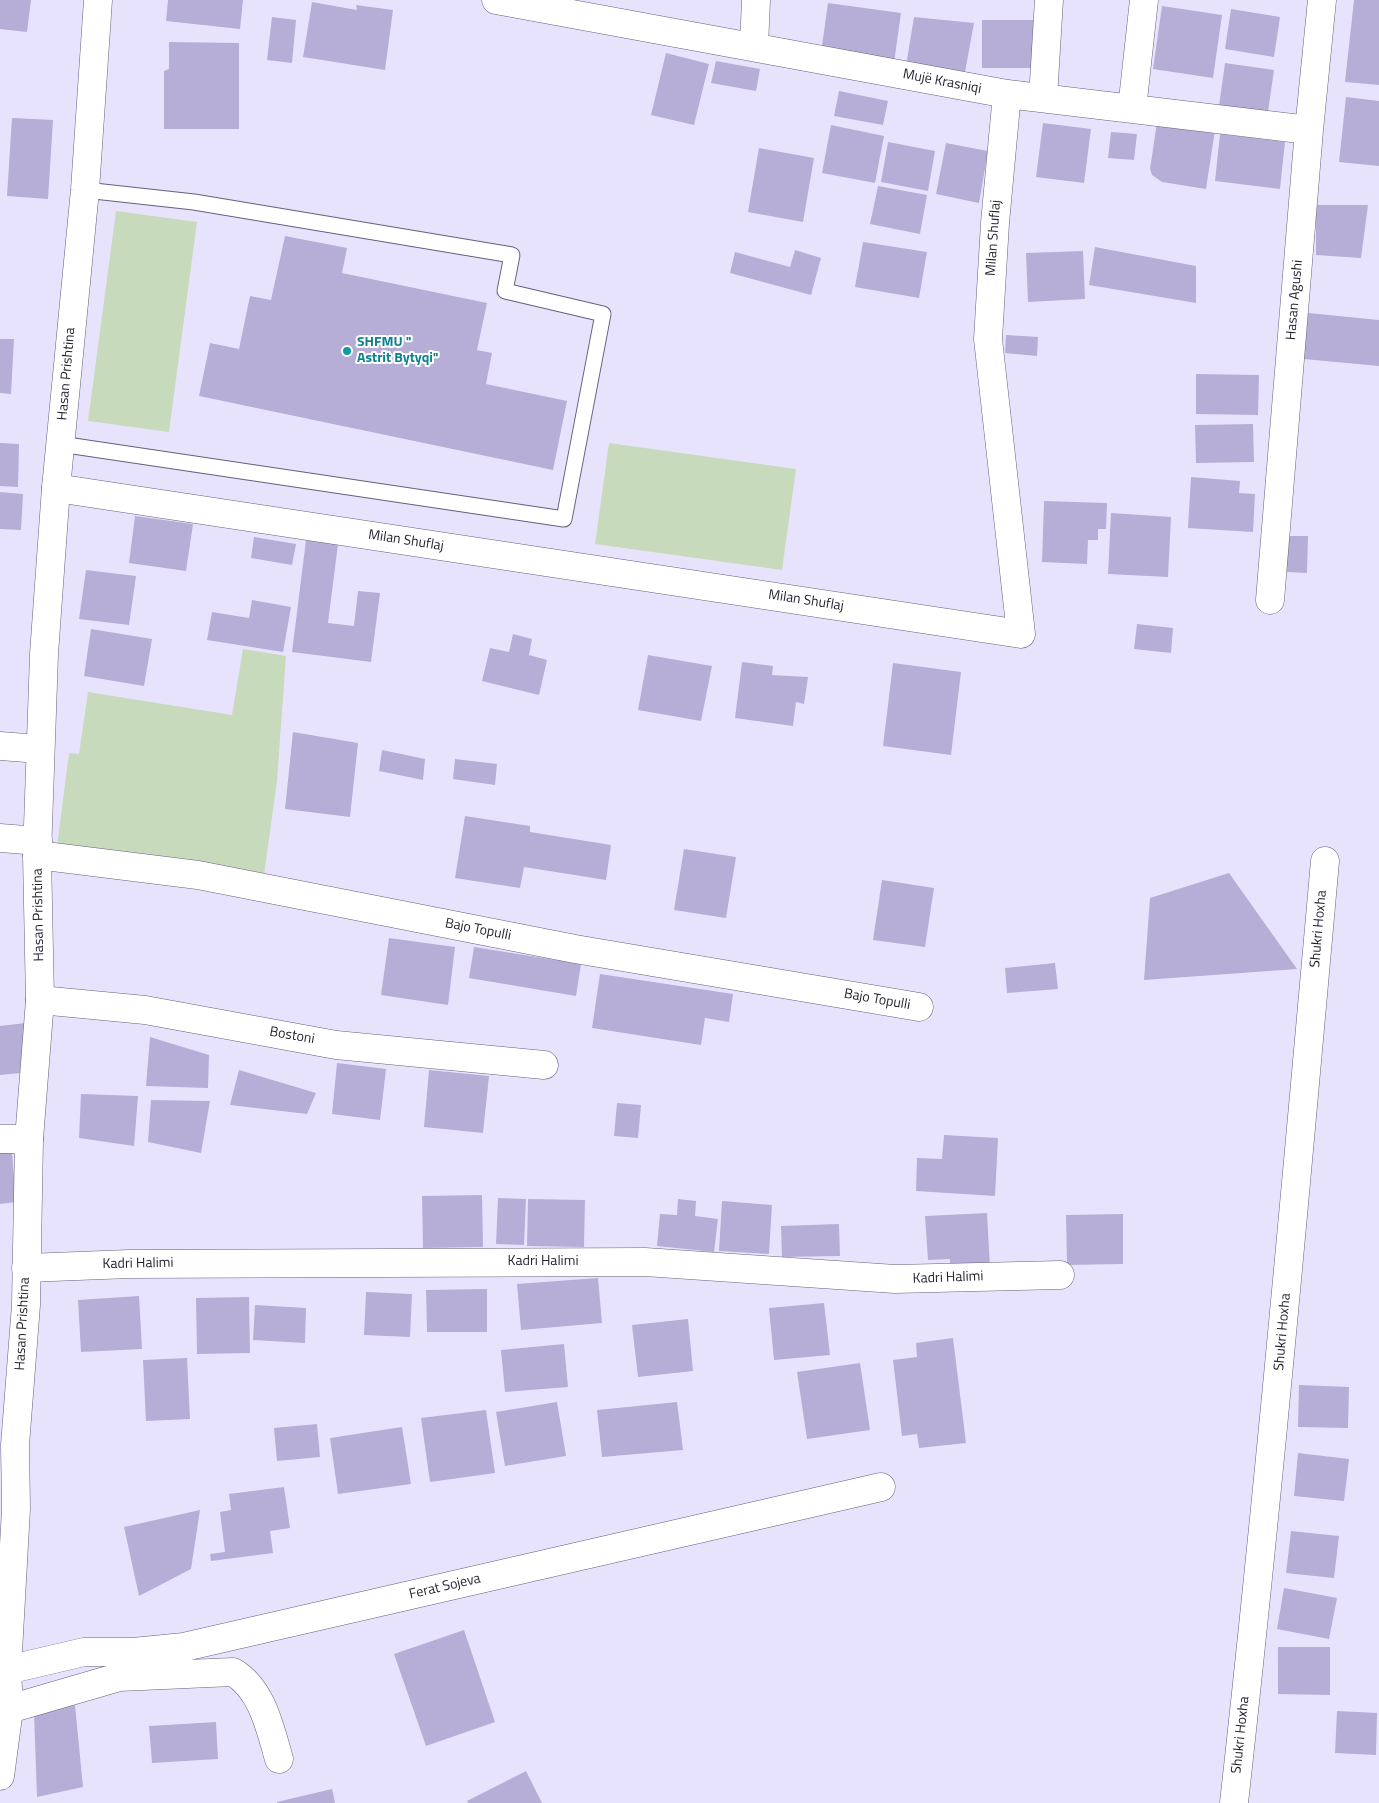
<!DOCTYPE html>
<html>
<head>
<meta charset="utf-8">
<style>
  body { margin:0 }
  canvas { display:block; background:#e8e3fd }
</style>
</head>
<body>
<canvas width="1379" height="1803"></canvas>
<script>
const ctx = document.querySelector('canvas').getContext('2d');
ctx.lineJoin = 'round';
function paint(path, color) { ctx.fillStyle = color; ctx.fill(path, 'evenodd'); }
function stroke(path, color, width, dash) { ctx.strokeStyle = color; ctx.lineWidth = width; ctx.lineCap = dash ? 'butt' : 'round'; ctx.setLineDash(dash || []); ctx.stroke(path); }
function label(font, color, halo, rows, align = 'center') {
  ctx.font = font + ' "Titillium Web",sans-serif'; ctx.lineWidth = 4; ctx.setLineDash([]); ctx.textBaseline = 'middle'; ctx.strokeStyle = halo; ctx.fillStyle = color; for (const [text, x, y, turn = 0] of rows) {
    ctx.save(); ctx.translate(x, y); ctx.rotate((+turn || 0) * Math.PI / 180); ctx.textAlign = isNaN(turn) ? turn : align; if (halo) ctx.strokeText(text, 0, 0); ctx.fillText(text, 0, 0); ctx.restore();
  }
}
const green = new Path2D(`
  M116,211L197,222L169,432L88,421Z
  M609,443L796,469L782,570L595,544Z
  M243,649L286,656L277,781L263,882L56,854L69,753L79,754L88,692L232,715Z`);
const building = new Path2D(`
  M0,0H31L27,32L0,29Z
  M168,0H243L240,29L166,21Z
  M1354,0H1379V85L1345,82Z
  M312,2L357,10L356,5L393,10L385,70L303,57Z
  M828,3L901,13L894,63L821,53Z
  M1162,6L1222,15L1213,78L1153,69Z
  M1231,9L1280,17L1274,57L1225,49Z
  M272,17L296,20L292,63L267,60Z
  M914,17L974,23L965,72L906,66Z
  M982,20H1038L1037,68H982Z
  M169,42L239,43V129H164V71L169,69Z
  M666,53L709,64L694,125L651,115Z
  M716,61L760,69L756,91L711,83Z
  M1225,63L1274,70L1268,112L1219,106Z
  M839,91L888,101L883,125L834,116Z
  M1346,97L1379,101V166L1339,162Z
  M12,118L53,120L48,199L7,196Z
  M1157,122L1215,130L1206,189L1162,182L1152,175L1150,169Z
  M1043,123L1091,129L1084,183L1036,177Z
  M831,125L884,136L875,183L822,173Z
  M1111,132L1137,134L1134,160L1108,158Z
  M1220,134L1285,142L1280,189L1215,181Z
  M888,142L935,151L928,191L881,182Z
  M946,143L988,151L979,203L936,194Z
  M759,148L814,158L803,222L748,212Z
  M878,186L927,195L920,234L870,224Z
  M1316,205H1368L1361,258L1316,255Z
  M285,236L347,248L342,273L487,303L477,350L492,353L486,384L567,401L553,470L199,396L210,343L239,349L250,296L271,300Z
  M863,242L927,252L919,298L855,287Z
  M1095,247L1196,266V303L1089,285Z
  M795,250L821,258L811,295L730,273L735,252L790,267Z
  M1083,251L1085,299L1028,302L1026,253Z
  M1308,313L1379,320V366L1304,359Z
  M1006,335L1038,337L1037,356L1005,353Z
  M0,339H14L11,394L0,393Z
  M1196,374L1259,375L1258,415L1196,414Z
  M1253,424L1254,462L1196,463L1195,425Z
  M0,443L19,444L18,487L0,486Z
  M1191,477L1240,481L1239,493L1255,494L1253,532L1188,528Z
  M0,492L23,494L21,530L0,529Z
  M1044,501L1107,503L1106,529H1098V540H1088L1087,564L1042,562Z
  M1111,513L1171,517L1168,577L1108,574Z
  M135,516L193,524L186,571L129,563Z
  M1287,536H1308L1307,573L1286,572Z
  M254,537L296,544L292,565L251,558Z
  M306,540L338,544L328,623L354,626L358,591L380,593L371,662L292,652Z
  M86,570L136,576L129,625L79,619Z
  M252,600L291,607L283,652L207,640L212,612L249,618Z
  M1137,624L1173,628L1171,653L1134,649Z
  M91,629L152,639L144,686L84,676Z
  M513,634L532,639L529,655L547,660L539,695L482,681L490,648L509,652Z
  M648,655L712,666L701,721L638,710Z
  M742,662L773,666L772,675L808,677L804,704L796,702L793,726L735,718Z
  M893,663L961,672L951,755L883,746Z
  M293,732L358,743L350,817L285,809Z
  M382,750L425,759L423,780L379,771Z
  M455,759L497,764L495,785L453,779Z
  M465,816L530,826V832L611,845L606,880L524,867L520,888L455,878Z
  M684,849L736,857L726,918L674,910Z
  M1229,873L1297,969L1144,980L1150,898Z
  M882,880L934,888L925,947L873,940Z
  M389,938L455,947L448,1005L381,995Z
  M474,947L581,964L576,996L469,978Z
  M1055,963L1058,989L1007,993L1005,968Z
  M600,974L733,994L729,1022L705,1018L701,1045L592,1028Z
  M25,1023L31,1072L0,1075V1026Z
  M150,1037L209,1055L208,1088L146,1086Z
  M337,1063L386,1069L380,1120L332,1114Z
  M239,1070L316,1093L307,1114L230,1105Z
  M429,1070L489,1076L483,1133L424,1127Z
  M81,1094L138,1096L134,1146L79,1138Z
  M151,1100L210,1101L201,1153L148,1142Z
  M617,1103L641,1105L638,1138L614,1136Z
  M944,1135L998,1138L995,1196L916,1191L917,1158L942,1159Z
  M12,1152L16,1202L0,1204V1153Z
  M482,1195L483,1247L423,1248L422,1196Z
  M498,1198L526,1199L524,1245L496,1244Z
  M528,1199L585,1200L584,1247L527,1246Z
  M678,1199L696,1201L695,1216L718,1219L714,1252L657,1246L660,1214L677,1215Z
  M722,1201L772,1205L769,1254L719,1251Z
  M987,1213L990,1268L950,1271V1259L928,1260L925,1216Z
  M1123,1214V1264L1067,1265L1066,1215Z
  M839,1224L840,1256L782,1257L781,1226Z
  M598,1278L602,1323L521,1330L517,1284Z
  M487,1289V1332H427L426,1290Z
  M366,1292L412,1294L410,1337L364,1335Z
  M139,1296L142,1349L81,1352L78,1300Z
  M249,1297L250,1353L197,1354L196,1298Z
  M824,1303L830,1355L774,1360L769,1308Z
  M255,1305L306,1308L305,1343L253,1340Z
  M688,1319L693,1371L638,1377L632,1325Z
  M953,1338L966,1443L919,1448L917,1434L902,1436L893,1360L917,1357L916,1343Z
  M564,1344L568,1387L505,1392L501,1350Z
  M187,1358L190,1419L146,1421L143,1360Z
  M860,1363L870,1430L807,1439L797,1372Z
  M1299,1385L1349,1387L1348,1428L1298,1427Z
  M557,1402L566,1456L505,1466L496,1412Z
  M677,1402L683,1450L602,1457L597,1410Z
  M486,1410L495,1473L430,1482L421,1418Z
  M317,1424L320,1457L277,1461L274,1428Z
  M402,1427L411,1484L338,1494L330,1438Z
  M1298,1453L1349,1459L1344,1501L1294,1496Z
  M284,1487L290,1528L270,1531L273,1553L211,1561L210,1554L225,1552L220,1512L231,1510L229,1494Z
  M200,1510L191,1569L139,1596L124,1527Z
  M1291,1531L1339,1536L1334,1578L1286,1573Z
  M1284,1588L1337,1598L1329,1639L1277,1629Z
  M464,1630L495,1722L426,1746L394,1654Z
  M1278,1647H1330V1695L1278,1694Z
  M75,1705L83,1787L37,1797L34,1713Z
  M1337,1711L1377,1713L1376,1755L1335,1753Z
  M216,1722L218,1759L152,1763L149,1726Z
  M526,1771L542,1803H468L467,1801Z
  M332,1789L335,1803H277V1802Z`);
const service = new Path2D(`
  M60,444L564,519L603,314L505,291L512,255L194,202L85,190`);
const minor = new Path2D(`
  M496,0L1007,94L1309,130
  M754,47L756,0
  M1043,98L1049,0
  M1132,109L1144,0
  M56,488L1021,634L988,339L995,223L1007,94
  M1270,600L1309,130L1322,0
  M0,746L39,749
  M0,838L38,841
  M37,855L198,875L575,949L919,1007
  M40,1000L145,1010L336,1045L544,1065
  M0,1139H29
  M26,1268L129,1264L645,1262L895,1279L1060,1275
  M7,1670L84,1652H133L184,1647L881,1487
  M9,1709L119,1677L233,1672C262,1689 270,1728 279,1759
  M1234,1803C1269,1489 1297,1175 1325,861`);
const tertiary = new Path2D(`
  M0,1776L9,1709L7,1670L16,1509L15,1445L26,1305L29,1139L40,1000L37,855L44,654L56,488L85,190L98,0`);
const markers = [
  [347,351,5,"#0f9aa8"]
];
const streetNames = [
  ["Mujë Krasniqi",942,82,11],
  ["Milan Shuflaj",994,238,-86],
  ["Hasan Agushi",1295,300,-85],
  ["Hasan Prishtina",67,374,-85],
  ["Milan Shuflaj",406,541,9],
  ["Milan Shuflaj",806,601,9],
  ["Hasan Prishtina",39,915,-91],
  ["Shukri Hoxha",1319,929,-85],
  ["Bajo Topulli",478,930,11],
  ["Bajo Topulli",877,1000,10],
  ["Bostoni",292,1036,10],
  ["Kadri Halimi",543,1262],
  ["Kadri Halimi",138,1264,-1],
  ["Kadri Halimi",948,1278,-2],
  ["Hasan Prishtina",23,1324,-87],
  ["Shukri Hoxha",1283,1332,-85],
  ["Ferat Sojeva",445,1587,-13],
  ["Shukri Hoxha",1241,1735,-84]
];
const cultureNames = [
  ["SHFMU \"",357,343],
  ["Astrit Bytyqi\"",357,359]
];
paint(green, '#c7dbbc');
paint(building, '#b7aed8');
stroke(service, '#66607c', 17);
stroke(minor, '#66607c', 29);
stroke(tertiary, '#66607c', 29);
stroke(service, '#fff', 15);
stroke(minor, '#fff', 28);
stroke(tertiary, '#fff', 28);
for (const [x, y, r, color] of markers) { const dot = new Path2D(); dot.arc(x, y, r, 0, 2 * Math.PI); ctx.fillStyle = color; ctx.fill(dot); stroke(dot, '#fff', 2); }
label('14px', '#211e2a', '#fff', streetNames);
label('bold 14px', '#0d838f', '#fff', cultureNames, 'left');
</script>
</body>
</html>
